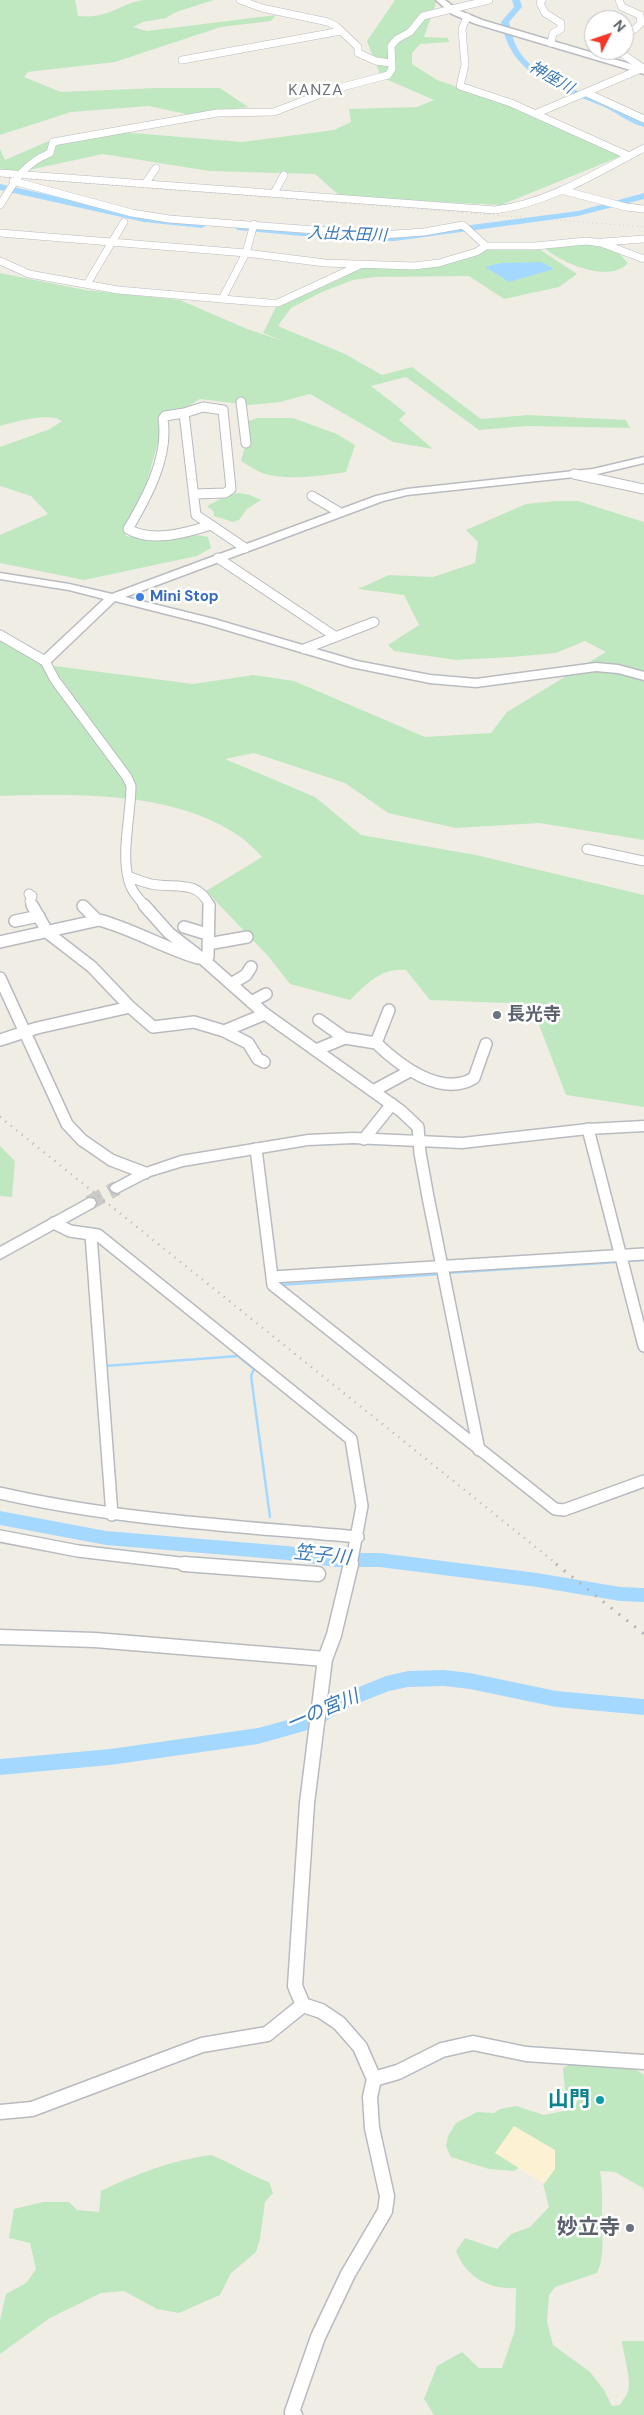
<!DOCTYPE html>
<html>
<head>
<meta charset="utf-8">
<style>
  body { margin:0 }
  #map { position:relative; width:644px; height:2415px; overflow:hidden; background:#f0ede5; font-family:"DM Sans",sans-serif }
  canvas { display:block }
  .north { position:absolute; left:584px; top:10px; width:50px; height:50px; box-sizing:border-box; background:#fff; border:1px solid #bec0c2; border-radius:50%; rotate:49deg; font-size:14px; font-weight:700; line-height:20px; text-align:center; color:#5c6166 }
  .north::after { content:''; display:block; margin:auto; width:18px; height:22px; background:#f23628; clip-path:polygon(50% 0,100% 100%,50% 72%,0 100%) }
</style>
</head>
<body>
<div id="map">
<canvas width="644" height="2415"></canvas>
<div class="north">N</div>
</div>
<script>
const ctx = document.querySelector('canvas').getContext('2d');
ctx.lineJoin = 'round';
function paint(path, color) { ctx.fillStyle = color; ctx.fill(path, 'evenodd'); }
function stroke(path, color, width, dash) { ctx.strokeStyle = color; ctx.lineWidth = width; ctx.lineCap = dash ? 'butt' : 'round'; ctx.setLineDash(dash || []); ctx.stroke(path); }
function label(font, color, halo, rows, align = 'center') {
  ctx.font = font + ' "DM Sans","Noto Sans JP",sans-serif'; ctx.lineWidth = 5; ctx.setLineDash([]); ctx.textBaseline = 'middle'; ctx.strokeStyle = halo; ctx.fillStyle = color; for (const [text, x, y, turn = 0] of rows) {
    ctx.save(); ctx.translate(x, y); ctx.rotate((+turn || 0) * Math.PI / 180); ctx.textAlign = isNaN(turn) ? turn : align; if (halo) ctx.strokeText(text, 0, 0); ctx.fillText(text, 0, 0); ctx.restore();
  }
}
const green = new Path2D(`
  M0,0H75L78,16C110,19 118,4 144,0C166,0 192,0 214,0L176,12L166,18L143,22L133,27L147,31L276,15L271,21L221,27L115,62L28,72L24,77L61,92L156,88H220L248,107L190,115L149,106L71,112L0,135Z
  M395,0H437L424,37L448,38L449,42L420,44L412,53V64L437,80L499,101L624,155L501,205L341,197L315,174L209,171L103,154L15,173L0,172V149L5,160L51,140L108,131L242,142L334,130L351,122L349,109L417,107L434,100L381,77L367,41Z
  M596,243L616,250L628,263C609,284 561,263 543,247Z
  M486,248L539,249L577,274L559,287L504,299L469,276L375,277L353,280L322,292L291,308L278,326L345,354L382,375L412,367L481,419L528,415L626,420L630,428L527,426L479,430L406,377L371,386L406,413L399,420L433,449L393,442L310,394L280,402L249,405L200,399L164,421L133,532L125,531L126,536L165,541L197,535L208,537L211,548L197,556L84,580L0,563V535L48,514L31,496L0,486V447L50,429L62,421C48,412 16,422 0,426V273L85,290L180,300L247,329L283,341L263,333L276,307L338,280L361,265L414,266Z
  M256,418H293L337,434L355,445L346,472C322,476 285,481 262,473C255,470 248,465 241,461L246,443L243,424Z
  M239,493L250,495L261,500L247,509L239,520L233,522L214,516V512L207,506L228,495Z
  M556,501H578L644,522V840L539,823L456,828L388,813L345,783L254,753L225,759L315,797L361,835L476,855L644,895V1107L566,1095L531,1004L430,1000L406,970C381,967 367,984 350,1000L290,984L268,956L206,891L262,857C255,850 248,842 239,836C174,791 76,794 0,796V630L39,664L193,684L253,675L294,681L425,737L491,733L507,712L606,652L585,641L556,653L512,657L456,660L394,651L388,645L419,625L404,595L358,589L389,575L433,577L475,563L478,542L466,530L526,504Z
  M0,1146L15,1161L12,1197L0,1196Z
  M575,2062L637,2070L644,2075V2191L643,2188L615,2172L600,2171C603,2187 602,2202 602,2218C601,2238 606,2254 597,2273L555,2287L549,2295L547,2322L553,2345L590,2372L604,2390L612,2406L620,2405C622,2401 627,2395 628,2391C632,2380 623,2354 622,2341H644V2415H434L424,2399L437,2366L462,2352L479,2368H502L515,2330L516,2288C489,2290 465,2276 456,2251L465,2238L497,2249L511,2234L530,2227L549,2207L540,2171L530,2161L514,2171L489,2169L451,2157L446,2146L448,2136L456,2123L477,2112L494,2113L500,2109L516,2106L544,2115L574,2109L578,2099L565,2091L563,2068Z
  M211,2155C232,2163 249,2175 269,2182L273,2193L265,2202L260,2239L256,2252L231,2273L220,2295L179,2313L157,2309L124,2291L101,2293L50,2318L0,2354V2320L6,2294L26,2283L36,2269L30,2243L9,2238L14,2209L43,2202H69L77,2210L99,2212L101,2191C135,2174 173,2160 211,2155Z`);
const sand = new Path2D(`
  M514,2126L555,2150V2169L544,2184L495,2153Z`);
const water = new Path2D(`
  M541,262L554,269L509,282L485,267L501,263Z`);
const stream = new Path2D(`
  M626,1261L644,1260
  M446,1273L618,1262
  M279,1285L441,1274
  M105,1366L238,1356L254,1369L251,1376L270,1517`);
const river = new Path2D(`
  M512,0H520L522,7L509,22C512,33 513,42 519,51C538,81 579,90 609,103C621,108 632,114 644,120V127C629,123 616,112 602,106C556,87 512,77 501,22L514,7Z
  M0,184L144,216L202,222L207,225L202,228L144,222L0,190Z
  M644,193V199L578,216L395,241H354L238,230L233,227L238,224L354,235H395L578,211Z
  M0,1511L106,1531L287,1546L335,1553H380L537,1573L620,1587L644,1588V1602L620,1601L537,1587L380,1567H335L287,1560L106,1545L0,1525Z
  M444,1670L470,1673L556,1691L644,1699V1715L556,1707L470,1689L444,1686L408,1687L389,1691L346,1708L315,1728L258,1744L110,1765L0,1775V1759L110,1749L258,1728L302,1716L332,1698L386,1676L408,1671Z`);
const secondaryTunnel = new Path2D(`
  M89,1203L117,1188`);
const streetFar3 = new Path2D(`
  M240,0L262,8L328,22L336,26L358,47V53L376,61L391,63
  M542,0L540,3L545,13L561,23V29L553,33L551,43
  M619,0L622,7L640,15L641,23L635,29L624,31
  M467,17L462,29L465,65L460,86L511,103L629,156
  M182,60L341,31
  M587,93L644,119
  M535,114L643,68L617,50
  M0,173L495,210C549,203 596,173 644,148
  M13,181L132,213L169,219L381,235L424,232L463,225L486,246
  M145,184L156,168
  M561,190L626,207L644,209
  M274,193L284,175
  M0,205C15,181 23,164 50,153L53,142L217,113L274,112L331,90L388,75L392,69L391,46L397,39L410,32L423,16L489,0
  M0,233L246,253L325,263L414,266L439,263L476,252L486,246H535L586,241L601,243L644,259
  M603,242L644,239
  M0,261L29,274L118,290L269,303H278L360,265
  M87,284L124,222
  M222,299L246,253L254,224`);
const streetFar2 = new Path2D(`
  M241,402L246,443
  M184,413L203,407L223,410L231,489L225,493L194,494
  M184,413L196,515L211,525C186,533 152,543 128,529C147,497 169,457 163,419L165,416Z
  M574,474L644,489
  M312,496L339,512
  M211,525L245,548
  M218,558L336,637
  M0,635L45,661L55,680L127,777L131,786C131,816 119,859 131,887C134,894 140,900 145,906
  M304,649L374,622
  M587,849L644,861
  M128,876C135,879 143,882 151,884C174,889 197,878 210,906
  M29,894L32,896L30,901L33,906`);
const streetFar1 = new Path2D(`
  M32,905L48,933L92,967L130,1007L153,1027L194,1022L224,1031L265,1014
  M144,905L169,933L204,960L265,1014L401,1111L418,1127L420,1153L428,1197L479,1450
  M83,906L97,920
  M15,921L39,916
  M184,927L207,934
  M0,942L99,920C133,929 164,948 198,958
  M208,944L247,937
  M204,960L208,957L209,905
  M0,978L67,1124L82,1140L111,1160L145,1173
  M231,984L246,975L251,967
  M251,1002L266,994
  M319,1020L343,1037
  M224,1031L248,1043L258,1059L264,1062
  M0,1040L37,1028L130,1007
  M376,1043C399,1065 441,1098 474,1078L486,1044
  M316,1050L345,1038L376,1043L389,1010
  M373,1091L410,1071
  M588,1129L644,1346
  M364,1139L392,1104
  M256,1149L273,1285L555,1509L564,1510L644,1481
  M54,1223L70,1231L98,1235L351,1439L362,1506L351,1565
  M91,1235L112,1515
  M272,1277L644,1254
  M0,1493C118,1520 238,1526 358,1537
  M0,1536L78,1551L197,1565`);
const street = new Path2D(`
  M184,1564L318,1574
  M0,1637L95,1640L325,1659
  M374,2079L398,2072L442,2050L473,2043L526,2054L644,2062
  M0,2112L32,2109L202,2045L267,2034L303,2005
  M295,2415L292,2412L318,2337L348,2274L385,2211L387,2196L372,2128L370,2097L374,2079L360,2047L339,2023L321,2011L303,2005L295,1986L307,1803L325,1659L334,1635L351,1564`);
const secondary = new Path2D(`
  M436,0H445L458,10L482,20L644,68V74L476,24L452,14Z
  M644,457V463L593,475L407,495L383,501L125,597L214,619L357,661L430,675L476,679L596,663L618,665L644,672V680L618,673L596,671L476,687L430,683L351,667L206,624L115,601L49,664H41L39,661L41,658L104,599L69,590L0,579V573L69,584L112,594L376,496L407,489L593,469Z
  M644,1121V1131L588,1134L462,1148L353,1143L308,1145L183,1166L150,1176L117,1193L112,1191L110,1188L112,1185L140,1170L181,1156L308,1135L353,1133L462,1138L588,1124Z
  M89,1198L94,1199L96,1203L94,1207L0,1259V1247Z`);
const railFar2 = new Path2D(`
  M0,176L644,227`);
const railFar1 = new Path2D(`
  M0,1117L558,1565`);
const rail = new Path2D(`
  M556,1564L644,1634`);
const markers = [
  [140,597,5,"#3f7fe0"],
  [497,1015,5,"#6b7280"],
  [600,2100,5,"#0f9aa8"],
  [630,2228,5,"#6b7280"]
];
const farShopnames = [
  ["Mini Stop",150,597]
];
const farWaternames = [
  ["神座川",551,78,30],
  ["入出太田川",347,235,2]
];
const farNeighbourhoodnames = [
  ["KANZA",316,91]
];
const worshipNames = [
  ["長光寺",507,1015]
];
const waterNames = [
  ["笠子川",322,1556,6],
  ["一の宮川",323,1711,-23]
];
const nearCulturenames = [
  ["山門",590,2100]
];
const nearWorshipnames = [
  ["妙立寺",620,2228]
];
paint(green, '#c0e8c0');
paint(sand, '#fcf2d3');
paint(water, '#a5d8ff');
stroke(stream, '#a5d8ff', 2.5);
paint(river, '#a5d8ff');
stroke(secondaryTunnel, '#cbcac5', 15, [15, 8]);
stroke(streetFar3, '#b7bbbf', 8);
stroke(streetFar2, '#b7bbbf', 11);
stroke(streetFar1, '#b7bbbf', 14);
stroke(street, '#b7bbbf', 17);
stroke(secondary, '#b8bcc1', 3);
stroke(streetFar3, '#fff', 7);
stroke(streetFar2, '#fff', 9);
stroke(streetFar1, '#fff', 11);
stroke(street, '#fff', 14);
paint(secondary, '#fff');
stroke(railFar2, '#b4b5b6', 1, [0.5, 4]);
stroke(railFar1, '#b4b5b6', 2.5, [1, 6]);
stroke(rail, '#b4b5b6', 3, [2, 8]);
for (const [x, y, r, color] of markers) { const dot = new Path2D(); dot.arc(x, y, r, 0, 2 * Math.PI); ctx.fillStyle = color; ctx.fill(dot); stroke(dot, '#fff', 2); }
label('bold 15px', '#366cbe', '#fff', farShopnames, 'left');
label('italic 16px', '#3b78b8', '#fff', farWaternames);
ctx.letterSpacing = '1px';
label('16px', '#6d7378', '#fff', farNeighbourhoodnames);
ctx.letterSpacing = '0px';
label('bold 18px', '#5b616d', '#fff', worshipNames, 'left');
label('italic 19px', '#3b78b8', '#fff', waterNames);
label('bold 21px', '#0d838f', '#fff', nearCulturenames, 'right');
label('bold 21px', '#5b616d', '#fff', nearWorshipnames, 'right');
</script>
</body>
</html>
